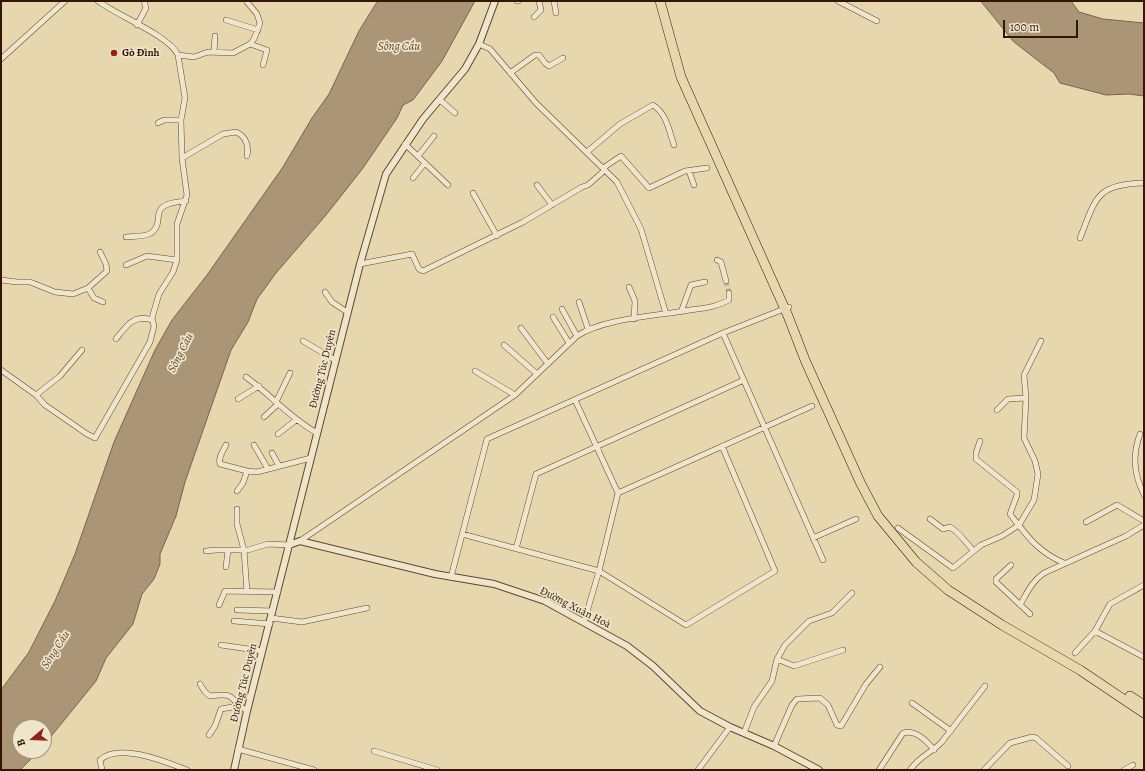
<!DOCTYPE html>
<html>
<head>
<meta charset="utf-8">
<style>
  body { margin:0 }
  #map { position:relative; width:1145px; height:771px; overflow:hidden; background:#e7d7af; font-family:Alegreya,serif }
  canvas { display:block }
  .frame { position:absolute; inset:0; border:2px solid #331606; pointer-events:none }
  .north { position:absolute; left:12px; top:719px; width:40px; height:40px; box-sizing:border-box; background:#efe5cb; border:1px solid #a4927c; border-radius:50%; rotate:251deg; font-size:11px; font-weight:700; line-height:16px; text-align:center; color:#331606 }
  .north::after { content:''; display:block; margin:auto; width:14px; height:18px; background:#8f2418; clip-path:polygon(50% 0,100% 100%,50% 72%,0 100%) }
  .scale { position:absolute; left:1003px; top:20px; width:75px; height:18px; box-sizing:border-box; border:2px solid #331606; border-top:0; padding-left:5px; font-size:12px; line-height:14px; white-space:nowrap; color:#331606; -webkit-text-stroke:3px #efe5cb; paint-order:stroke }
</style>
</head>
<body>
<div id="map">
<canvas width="1145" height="771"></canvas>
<div class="frame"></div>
<div class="north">B</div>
<div class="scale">100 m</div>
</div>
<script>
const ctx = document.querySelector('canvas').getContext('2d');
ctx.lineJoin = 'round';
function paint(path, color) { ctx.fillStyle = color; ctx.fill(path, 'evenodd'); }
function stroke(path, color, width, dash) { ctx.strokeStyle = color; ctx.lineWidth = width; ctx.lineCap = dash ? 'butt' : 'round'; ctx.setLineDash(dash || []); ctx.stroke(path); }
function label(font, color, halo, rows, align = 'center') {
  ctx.font = font + ' Alegreya,serif'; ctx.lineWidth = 3.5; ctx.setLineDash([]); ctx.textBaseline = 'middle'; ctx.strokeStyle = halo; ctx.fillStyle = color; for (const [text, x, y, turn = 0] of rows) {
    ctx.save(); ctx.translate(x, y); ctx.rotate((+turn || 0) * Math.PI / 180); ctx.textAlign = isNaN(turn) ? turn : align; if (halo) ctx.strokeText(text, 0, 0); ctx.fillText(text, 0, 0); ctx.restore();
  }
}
const water = new Path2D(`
  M378,1H475L442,61L413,100L403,105L397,118L363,168L326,215L276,273L257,299L248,322L231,350L185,482L176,516L160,554V564L154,579L142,594L133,624L106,658L96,681L44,745V727H20V751H39L20,770H1V690L29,652L55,601L75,554L114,442L155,350L172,320L207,275L283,167L312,118L329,94L359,31Z
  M981,1H1071L1079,12L1103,19L1144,23V96L1129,94L1106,95L1060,83L1054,73L1014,42Z`);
const minorTunnel = new Path2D(`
  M726,281L729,293`);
const minor = new Path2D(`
  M517,1H518
  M554,1L556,13
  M838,1L877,21
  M534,17L541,10L539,1
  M226,20L258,30
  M137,25L146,8L144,1
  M250,44L267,50L263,65
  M479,44L490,49L536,103L617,182L641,229L666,314
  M214,52L215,36
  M178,55L194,57L208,52L233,53L250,44L254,39L260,23L257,14L247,2
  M1,59L65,1
  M510,73L535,55H539L545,63L549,66L563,58
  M440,100L455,113
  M158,123L164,120H181
  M405,144L448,185
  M587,152L620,124L653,105C667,114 669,131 674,145
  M418,156L434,136
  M182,158L223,134L236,132C246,136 249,146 247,156
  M603,168L621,156L649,188L685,171L707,168
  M689,171L694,185
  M413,178L425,163
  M537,185L552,205
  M473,193L497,236
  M126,237C133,236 146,237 151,233C168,221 143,204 186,201
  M1080,238C1096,198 1096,184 1144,183
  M717,260L721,262L726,281
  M360,264L412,254L419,269L423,271L523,222L582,187L588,185L605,170
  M126,265L147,256L177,260
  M1,280L17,282H30L55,292L73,294L88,288L107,271L106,264L100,252
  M629,287L635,301L634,319
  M88,288L94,298L103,302
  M325,292L332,302L347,312
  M579,302L588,329
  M562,309L577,336
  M681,312L691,285L705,282
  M553,317L569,343
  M521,328L548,364
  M723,333L823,560
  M116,339C127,325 134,314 152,320
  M303,341L335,360
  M504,345L537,374
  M1,370L36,395L45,405L87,434L95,438L150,342L154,326L152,318L159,294L173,272L177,260V224L187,195L182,158L181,120L185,98L178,55C170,36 116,15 98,1
  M475,371L515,395
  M246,377C271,395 290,418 317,433
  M36,395L60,376L82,350
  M238,399L259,386
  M575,400L618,493
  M276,402L290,373
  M997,410L1008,399L1026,398
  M264,417L278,404
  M278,434L296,420
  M1140,434C1132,456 1134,474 1144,495
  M980,441L976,453V459L1017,492V495L1010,514C1027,536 1038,552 1064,563
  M226,445C223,451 218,458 220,464L247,471L257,472L311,458
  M254,445L268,469
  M272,453L279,466
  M237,491L243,483L247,471
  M237,509V524L244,550L247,592
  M930,519L943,529L950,527C960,533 965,542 973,550
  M1086,522L1117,505L1144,521
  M898,528L953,568L981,545L1002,536L1019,525L1034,500L1038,474L1035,461L1024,438L1026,398L1024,375L1041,341
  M462,534L599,571L686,625L775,571L722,446
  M813,538L856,519
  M300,541L515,395L577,336C604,318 657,316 690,310C704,308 717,307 729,300V293
  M516,549L536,474L744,380
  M206,551L216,550H248L268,544L289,545
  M1011,565L996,579V582L1030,614
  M226,567L228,550
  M451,577L487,439L723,333L789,307
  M219,605L225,591L278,592
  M1020,605C1027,593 1032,581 1044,573L1126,536L1144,525
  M237,610L273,611
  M271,618L302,622L367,608
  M234,621L270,624
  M584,622L599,571L618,493L812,406
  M1095,631L1144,657
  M221,645L262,651
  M1075,653L1095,631L1110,604L1144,585
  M777,659L794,666L843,650
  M200,684L205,692L210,696C237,692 228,699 247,711
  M912,703L951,731
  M744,733L754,707L772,681L777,659L785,645L809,621L832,613L852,593
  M209,735L215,726L221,709L238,706
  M774,746L792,705L797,699L820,698L828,705L837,725L841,726L866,684L880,667
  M238,749L314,770
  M374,751L437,770
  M102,770L100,760C119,742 166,762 187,770
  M698,770L730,727
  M879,770L903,733C915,729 927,741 934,750
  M910,770C921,755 928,755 941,743L985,686
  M984,770L1010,743L1032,737L1036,738L1068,766
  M1124,770L1133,765`);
const tertiary = new Path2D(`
  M289,545L300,541L435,574L494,584L545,601L627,646L653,666L700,711L730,727L774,746L819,770
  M234,770L247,711L360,264L386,174L423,119L465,69L479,44L495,1`);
const trunk = new Path2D(`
  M660,1L681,77L788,316L805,360L861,484L878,516L916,562L948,590L1002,625L1080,670L1144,713
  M1130,696L1144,705`);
const markers = [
  [114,53,4,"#8f2418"]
];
const poiNames = [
  ["Gò Đình",122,53]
];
const streetNames = [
  ["Đường Túc Duyên",323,369,-76],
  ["Đường Xuân Hoà",575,608,27],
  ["Đường Túc Duyên",244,683,-76]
];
const waterNames = [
  ["Sông Cầu",399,47],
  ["Sông Cầu",181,353,-63],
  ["Sông Cầu",56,650,-57]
];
paint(water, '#aa9576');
stroke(water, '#7a6249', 1);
stroke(minorTunnel, '#c3b08d', 5, [5, 2.5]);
stroke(minor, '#604630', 6);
stroke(tertiary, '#604630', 8);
stroke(trunk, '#331606', 10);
stroke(minor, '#efe5cb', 5);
stroke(tertiary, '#efe5cb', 6);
stroke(trunk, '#e7d7af', 9);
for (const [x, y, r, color] of markers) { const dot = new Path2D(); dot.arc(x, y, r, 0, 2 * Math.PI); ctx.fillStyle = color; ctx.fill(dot); stroke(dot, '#efe5cb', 1.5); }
label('bold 11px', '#331606', '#efe5cb', poiNames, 'left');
label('11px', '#331606', '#efe5cb', streetNames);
label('italic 12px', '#634933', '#efe5cb', waterNames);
</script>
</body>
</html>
